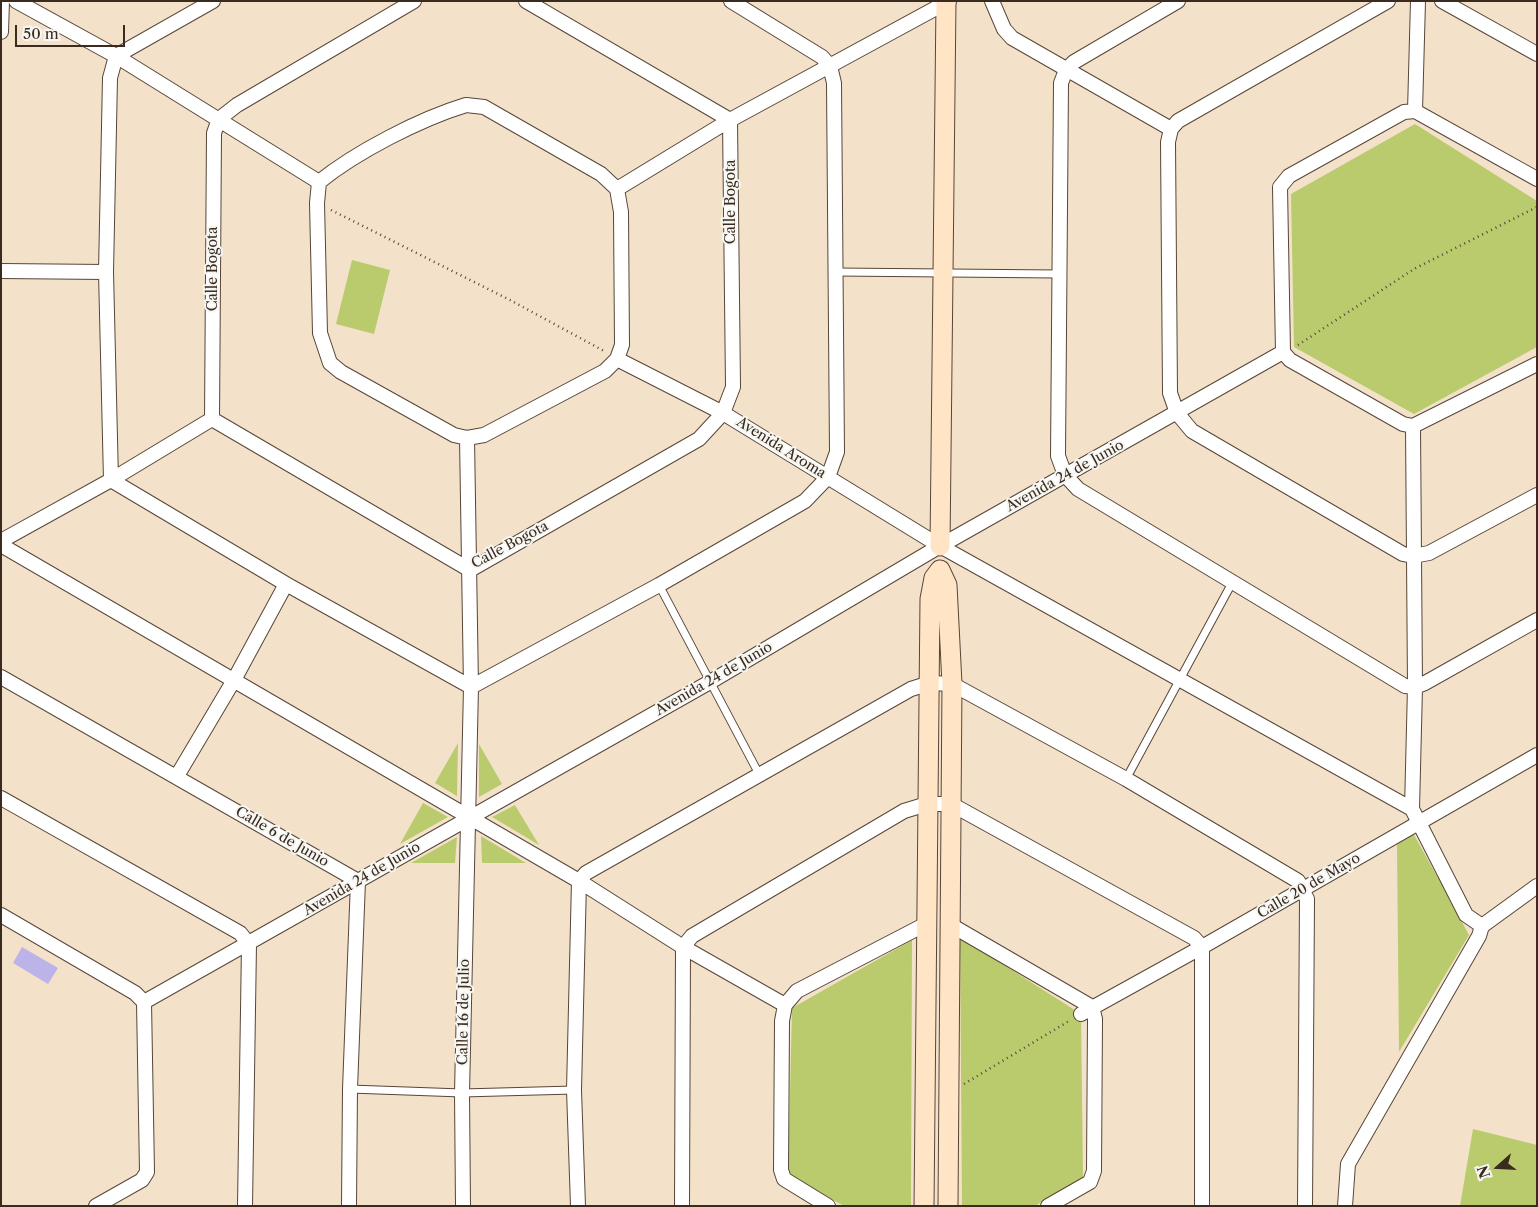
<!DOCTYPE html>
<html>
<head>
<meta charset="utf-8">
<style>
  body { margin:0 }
  #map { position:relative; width:1538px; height:1207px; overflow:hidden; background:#f3e2c9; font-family:"Libre Caslon Text",serif }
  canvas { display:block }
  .frame { position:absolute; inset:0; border:2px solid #3b2a1e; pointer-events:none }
  .north { position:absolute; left:1473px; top:1142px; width:50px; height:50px; -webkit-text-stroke:4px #f6f6f2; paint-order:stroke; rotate:251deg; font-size:14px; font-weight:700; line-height:20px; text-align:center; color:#3b2a1e }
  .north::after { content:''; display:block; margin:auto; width:18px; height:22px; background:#3b2a1e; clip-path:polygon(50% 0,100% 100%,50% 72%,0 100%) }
  .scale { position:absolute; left:15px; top:25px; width:110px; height:22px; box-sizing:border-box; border:2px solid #3b2a1e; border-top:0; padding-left:6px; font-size:15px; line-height:18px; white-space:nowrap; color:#3b2a1e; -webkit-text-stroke:4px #f6f6f2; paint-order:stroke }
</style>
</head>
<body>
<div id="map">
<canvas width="1538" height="1207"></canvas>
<div class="frame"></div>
<div class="north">N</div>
<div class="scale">50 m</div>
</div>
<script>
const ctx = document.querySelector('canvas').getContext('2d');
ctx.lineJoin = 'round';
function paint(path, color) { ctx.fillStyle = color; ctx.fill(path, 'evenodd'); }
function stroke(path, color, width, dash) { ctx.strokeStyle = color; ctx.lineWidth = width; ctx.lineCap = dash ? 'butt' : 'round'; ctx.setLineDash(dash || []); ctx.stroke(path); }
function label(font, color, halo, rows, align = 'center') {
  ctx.font = font + ' "Libre Caslon Text",serif'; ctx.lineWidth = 4; ctx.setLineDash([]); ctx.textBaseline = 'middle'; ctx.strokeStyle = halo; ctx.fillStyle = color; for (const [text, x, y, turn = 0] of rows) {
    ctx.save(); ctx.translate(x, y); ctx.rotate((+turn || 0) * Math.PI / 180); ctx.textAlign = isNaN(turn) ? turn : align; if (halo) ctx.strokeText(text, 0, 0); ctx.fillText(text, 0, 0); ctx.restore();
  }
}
const green = new Path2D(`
  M1415,124L1537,201V347L1414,414L1294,347L1291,194Z
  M352,260L390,270L374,334L336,324Z
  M458,743L457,796L435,783Z
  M479,744L502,784L479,797Z
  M423,803L448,817L400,844Z
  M515,805L539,845L492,817Z
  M1413,833L1438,878L1448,879V896L1469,935L1399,1052L1397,843Z
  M481,836L526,863H482Z
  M457,837L455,863H411Z
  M960,937L1081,1014L1083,1177L1035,1206H962Z
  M912,940L911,1206H844L788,1175L792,1008Z
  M1473,1129L1537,1145V1206H1460Z`);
const building = new Path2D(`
  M22,947L58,968L48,984L13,963Z`);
const path = new Path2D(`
  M331,210L510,300L604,351
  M1298,345L1414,269L1537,207
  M964,1084L1069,1021`);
const lane = new Path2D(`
  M836,272L1058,274
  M659,585L759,774
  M1126,779L1232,583
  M350,1089L462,1093L574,1090`);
const street = new Path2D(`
  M16,1L116,56L319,182
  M213,1L116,56L110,78L106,272L111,480L286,584L471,687L659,585L805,501L828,477L837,452L834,83L830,66L822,57L731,1
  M992,1L1004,29L1012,38L1171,129
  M1178,1L1074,62L1066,70L1061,83L1058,456L1065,475L1078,489L1405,686L1415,687L1425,683L1537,620
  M1388,1L1178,121L1171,129L1168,142L1170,393L1177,413L1192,431L1403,554L1413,556L1429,553L1537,495
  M1442,1L1537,54
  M1,32L2,1
  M466,105L484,107L601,174L617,189L621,212L622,345L617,359L605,371L484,435L467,438L454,435L341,372L330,363L320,333L317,203L319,182C356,152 420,119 466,105Z
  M1415,111L1418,1
  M1537,179L1415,111L1404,112L1289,176L1280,187L1283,352L1290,360L1403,424L1413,426L1537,364
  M617,189L730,120L949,1
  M1,271L106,272
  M617,359L723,413L940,546L1412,809
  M212,419L470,570L699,439L723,413L733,387L730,120L526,1
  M212,419L214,133L219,119L237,105L414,1
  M1413,426L1415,687L1412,809L1466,915L1482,926
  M1,541L111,480L212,419
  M1,545L579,881L683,947L785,1005
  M1,677L358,881L350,1089L349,1206
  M177,776L234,680L286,584
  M1,798L240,933L249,944L245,1206
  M1,915L135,993L144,1002L147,1172L142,1180L96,1206
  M949,924L1092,1007L1095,1019L1094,1171L1090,1182L1048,1206
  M144,1002L710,682L940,546L1283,352
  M1081,1014L1202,947L1537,755
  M463,1206L462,1093L471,687L467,438
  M578,1206L574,1090L579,881L586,873L911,689L930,683L952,684L1126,779L1298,881L1307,899L1305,1206
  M682,1206L683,947L692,936L904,811L927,804H951L1194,938L1202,947V1206
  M828,1206L784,1179L781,1170L782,1021L785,1005L797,991L926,924
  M1345,1206L1348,1164L1479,936L1482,926L1537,886`);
const secondary = new Path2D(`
  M940,546L946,1
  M924,1206L930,599L934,578L940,570L947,585L952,684L948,1206`);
const streetNames = [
  ["Calle Bogota",731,202,-90],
  ["Calle Bogota",213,269,-90],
  ["Avenida Aroma",781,448,32],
  ["Avenida 24 de Junio",1065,476,-29],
  ["Calle Bogota",510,545,-28],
  ["Avenida 24 de Junio",714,679,-30],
  ["Calle 6 de Junio",282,837,30],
  ["Avenida 24 de Junio",362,879,-30],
  ["Calle 20 de Mayo",1309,886,-30],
  ["Calle 16 de Julio",464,1012,-89]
];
paint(green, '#bacb6e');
paint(building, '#bcb3e9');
stroke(lane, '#574638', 9);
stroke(street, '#574638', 16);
stroke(secondary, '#574638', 21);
stroke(path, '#574638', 2.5, [1, 4]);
stroke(lane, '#fff', 7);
stroke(street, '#fff', 14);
stroke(secondary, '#ffe4c6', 19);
label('14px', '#3b2a1e', '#f6f6f2', streetNames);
</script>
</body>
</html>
